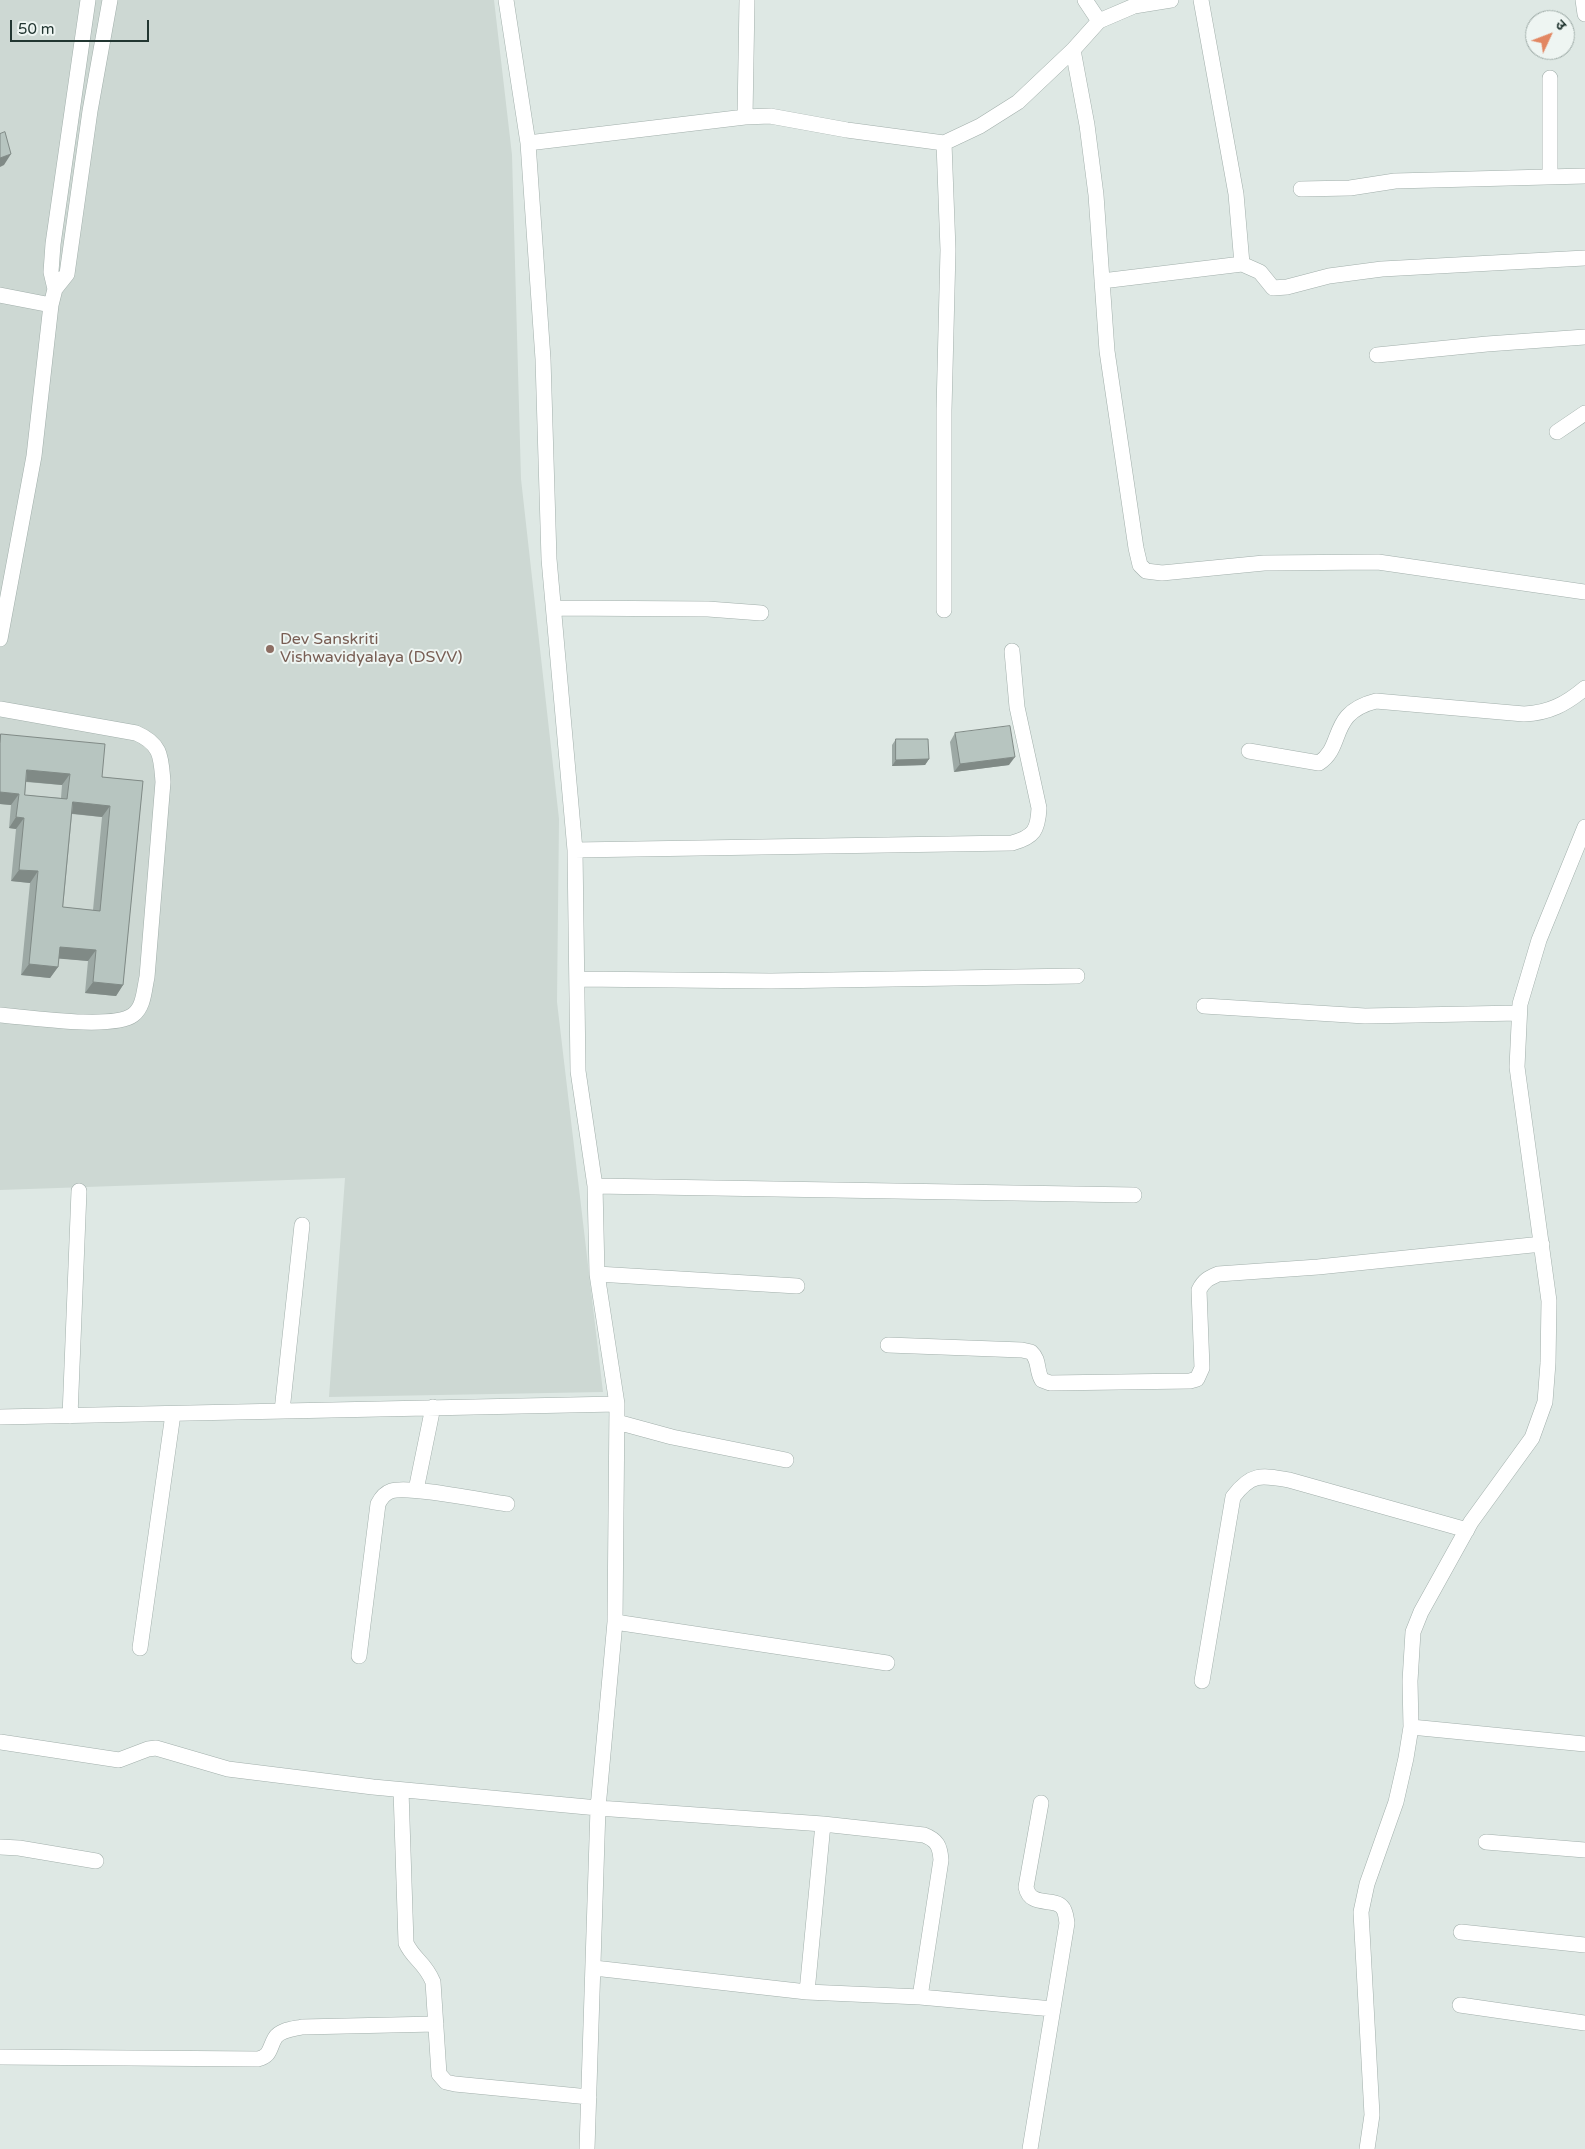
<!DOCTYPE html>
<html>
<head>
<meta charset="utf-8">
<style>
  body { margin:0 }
  #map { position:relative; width:1585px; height:2149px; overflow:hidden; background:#dee8e4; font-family:"Varela Round","Noto Sans Devanagari",sans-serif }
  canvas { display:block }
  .north { position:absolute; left:1525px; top:10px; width:50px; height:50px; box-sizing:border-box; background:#eef5f2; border:1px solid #9ca9a5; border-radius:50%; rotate:47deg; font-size:14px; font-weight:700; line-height:20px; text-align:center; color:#223631 }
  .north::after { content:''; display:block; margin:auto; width:18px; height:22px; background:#e28762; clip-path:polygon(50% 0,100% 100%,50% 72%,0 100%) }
  .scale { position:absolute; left:10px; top:20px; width:139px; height:22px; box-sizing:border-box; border:2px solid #223631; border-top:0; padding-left:6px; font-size:15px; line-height:18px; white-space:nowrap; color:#223631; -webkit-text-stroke:4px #eef5f2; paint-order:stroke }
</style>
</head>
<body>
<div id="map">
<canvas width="1585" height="2149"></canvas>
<div class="north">उ</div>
<div class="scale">50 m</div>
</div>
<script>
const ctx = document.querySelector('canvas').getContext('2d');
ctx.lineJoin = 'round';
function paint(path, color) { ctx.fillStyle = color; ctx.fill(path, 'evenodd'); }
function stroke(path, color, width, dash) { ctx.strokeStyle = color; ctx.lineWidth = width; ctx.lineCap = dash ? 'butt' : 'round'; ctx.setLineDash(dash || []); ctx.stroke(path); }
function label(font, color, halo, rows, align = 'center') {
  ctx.font = font + ' "Varela Round",sans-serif'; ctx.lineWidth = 4; ctx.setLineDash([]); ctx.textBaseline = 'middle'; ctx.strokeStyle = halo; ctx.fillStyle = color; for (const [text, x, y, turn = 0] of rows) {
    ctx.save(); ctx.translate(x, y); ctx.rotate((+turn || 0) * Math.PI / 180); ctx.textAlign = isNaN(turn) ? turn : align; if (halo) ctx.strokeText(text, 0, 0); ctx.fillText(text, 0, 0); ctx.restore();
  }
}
const built = new Path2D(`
  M0,0H494L512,155L521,479L559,819L557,1002L603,1392L329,1397L345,1178L0,1190Z`);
const minor = new Path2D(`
  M88,0L53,244L51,272L55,289L67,274L90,111L110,0
  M506,0L528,143L543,359L549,559L575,850L578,1071L595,1186L597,1274L617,1404L615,1622L598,1808L587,2149
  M1085,0L1099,21
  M1583,0L1585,14
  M1073,50L1087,125L1096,195L1107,351L1136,548L1140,565L1146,571L1162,573L1264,563L1378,562L1585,592
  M745,117L747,0
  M528,143L745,117L770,116L847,130L944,143L980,126L1018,102L1073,50L1099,21L1134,6L1171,0
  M944,143L948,250L944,410V610
  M1550,177V78
  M1301,189L1350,188L1395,181L1585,176
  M1242,264L1260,272L1273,288L1287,287L1329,276L1382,269L1585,258
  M1102,281L1242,264L1236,194L1201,0
  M0,295L51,305
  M1377,355L1487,344L1585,337
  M1557,432L1585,413
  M554,608L708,609L761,613
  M0,639L34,456L51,305L55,289
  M0,709L136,733C162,744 161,758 163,782L147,977C144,990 144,1007 133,1015C113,1030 26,1017 0,1015
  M1249,751L1319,763C1345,746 1328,713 1376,701L1524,714C1549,713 1566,704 1585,688
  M575,850L1012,843C1034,837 1038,830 1039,808L1017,707L1012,651
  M578,979L771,981L1077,976
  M1204,1006L1365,1016L1519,1013
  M595,1186L1134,1195
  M597,1274L797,1286
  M888,1345L1022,1350L1031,1352C1040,1360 1036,1371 1042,1380L1050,1383L1190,1381L1197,1379L1202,1368L1199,1290C1204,1280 1209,1278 1218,1274L1318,1267L1542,1244
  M282,1411L302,1225
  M70,1416L79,1191
  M0,1417L617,1404
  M617,1422L672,1437L786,1460
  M416,1490L433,1407
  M615,1622L887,1663
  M140,1648L173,1414
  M359,1656L378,1504C381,1498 385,1493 391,1491C409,1485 484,1501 507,1504
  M1202,1681L1233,1497C1251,1473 1261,1475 1289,1480L1467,1530
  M1411,1727L1585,1744
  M0,1742L119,1760L148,1749L156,1748L228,1769L373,1787L598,1808L823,1824L924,1835C937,1840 940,1846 941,1860L920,1997
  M401,1790L406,1943C413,1959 425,1962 433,1982L439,2074L446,2082L455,2084L589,2097
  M1486,1842L1585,1850
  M0,1847L19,1848L96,1861
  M1461,1932L1585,1945
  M594,1968L807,1992L920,1997L1053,2009
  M807,1992L823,1824
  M1460,2005L1585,2023
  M0,2057L258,2059C271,2056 269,2048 275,2038C280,2030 293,2029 302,2027L436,2024
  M1030,2149L1067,1923C1066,1918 1066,1911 1062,1907C1054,1897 1030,1908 1026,1887L1041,1803
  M1367,2149L1372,2115L1361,1912L1367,1884L1396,1802L1406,1758L1411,1727L1410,1681L1413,1632L1421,1612L1471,1522L1532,1438L1545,1402L1548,1363L1549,1301L1517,1067L1520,1004L1539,940L1585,827`);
const wall = new Path2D(`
  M955,733L1009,765L954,772L950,742Z
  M1,734L102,777L143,781L123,985L116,996L85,993L88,961L58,958V967L50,978L21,975L30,883L11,881L16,829L9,828L11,805L0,804V735ZM26,782L62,785L61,798L25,795ZM72,814L102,817L93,910L63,907Z
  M896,739L929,759L925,765L892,766V745Z`);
const shadedWall = new Path2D(`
  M11,154L4,165L0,167V158Z
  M1015,757L1009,765L954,772L960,764Z
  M929,759L925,765L892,766L896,760Z
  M27,770L70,774L62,785L20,781Z
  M0,792L19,794L11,805L0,804Z
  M73,802L110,806L102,817L66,813Z
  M16,817L24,818L16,829L9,828Z
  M19,870L38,871L30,883L11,881Z
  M60,947L96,950L88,961L52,958Z
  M29,964L58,967L50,978L21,975Z
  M93,982L123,985L116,996L85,993Z`);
const building = new Path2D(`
  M5,132L11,154L0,158V134Z
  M1010,726L1015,757L960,764L955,733Z
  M1,734L105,744L102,777L143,781L123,985L93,982L96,950L60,947L58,967L29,964L38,871L19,870L24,818L16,817L19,794L0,792V744ZM27,770L70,774L67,799L25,795ZM73,802L110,806L100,911L63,907Z
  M896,739H928L929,759L896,760Z`);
const markers = [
  [270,649,5,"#8d6e63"]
];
const educationNames = [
  ["Dev Sanskriti",280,640],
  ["Vishwavidyalaya (DSVV)",280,658]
];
paint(built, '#cdd8d3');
stroke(minor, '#a2afab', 16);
stroke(minor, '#fff', 15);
paint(wall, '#9da9a5');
paint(shadedWall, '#808a86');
paint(building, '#b7c5c0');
stroke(building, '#808a86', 1);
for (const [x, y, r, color] of markers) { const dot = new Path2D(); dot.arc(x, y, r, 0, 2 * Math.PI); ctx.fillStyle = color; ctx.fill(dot); stroke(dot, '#eef5f2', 2); }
label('16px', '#785e54', '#eef5f2', educationNames, 'left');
</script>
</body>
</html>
